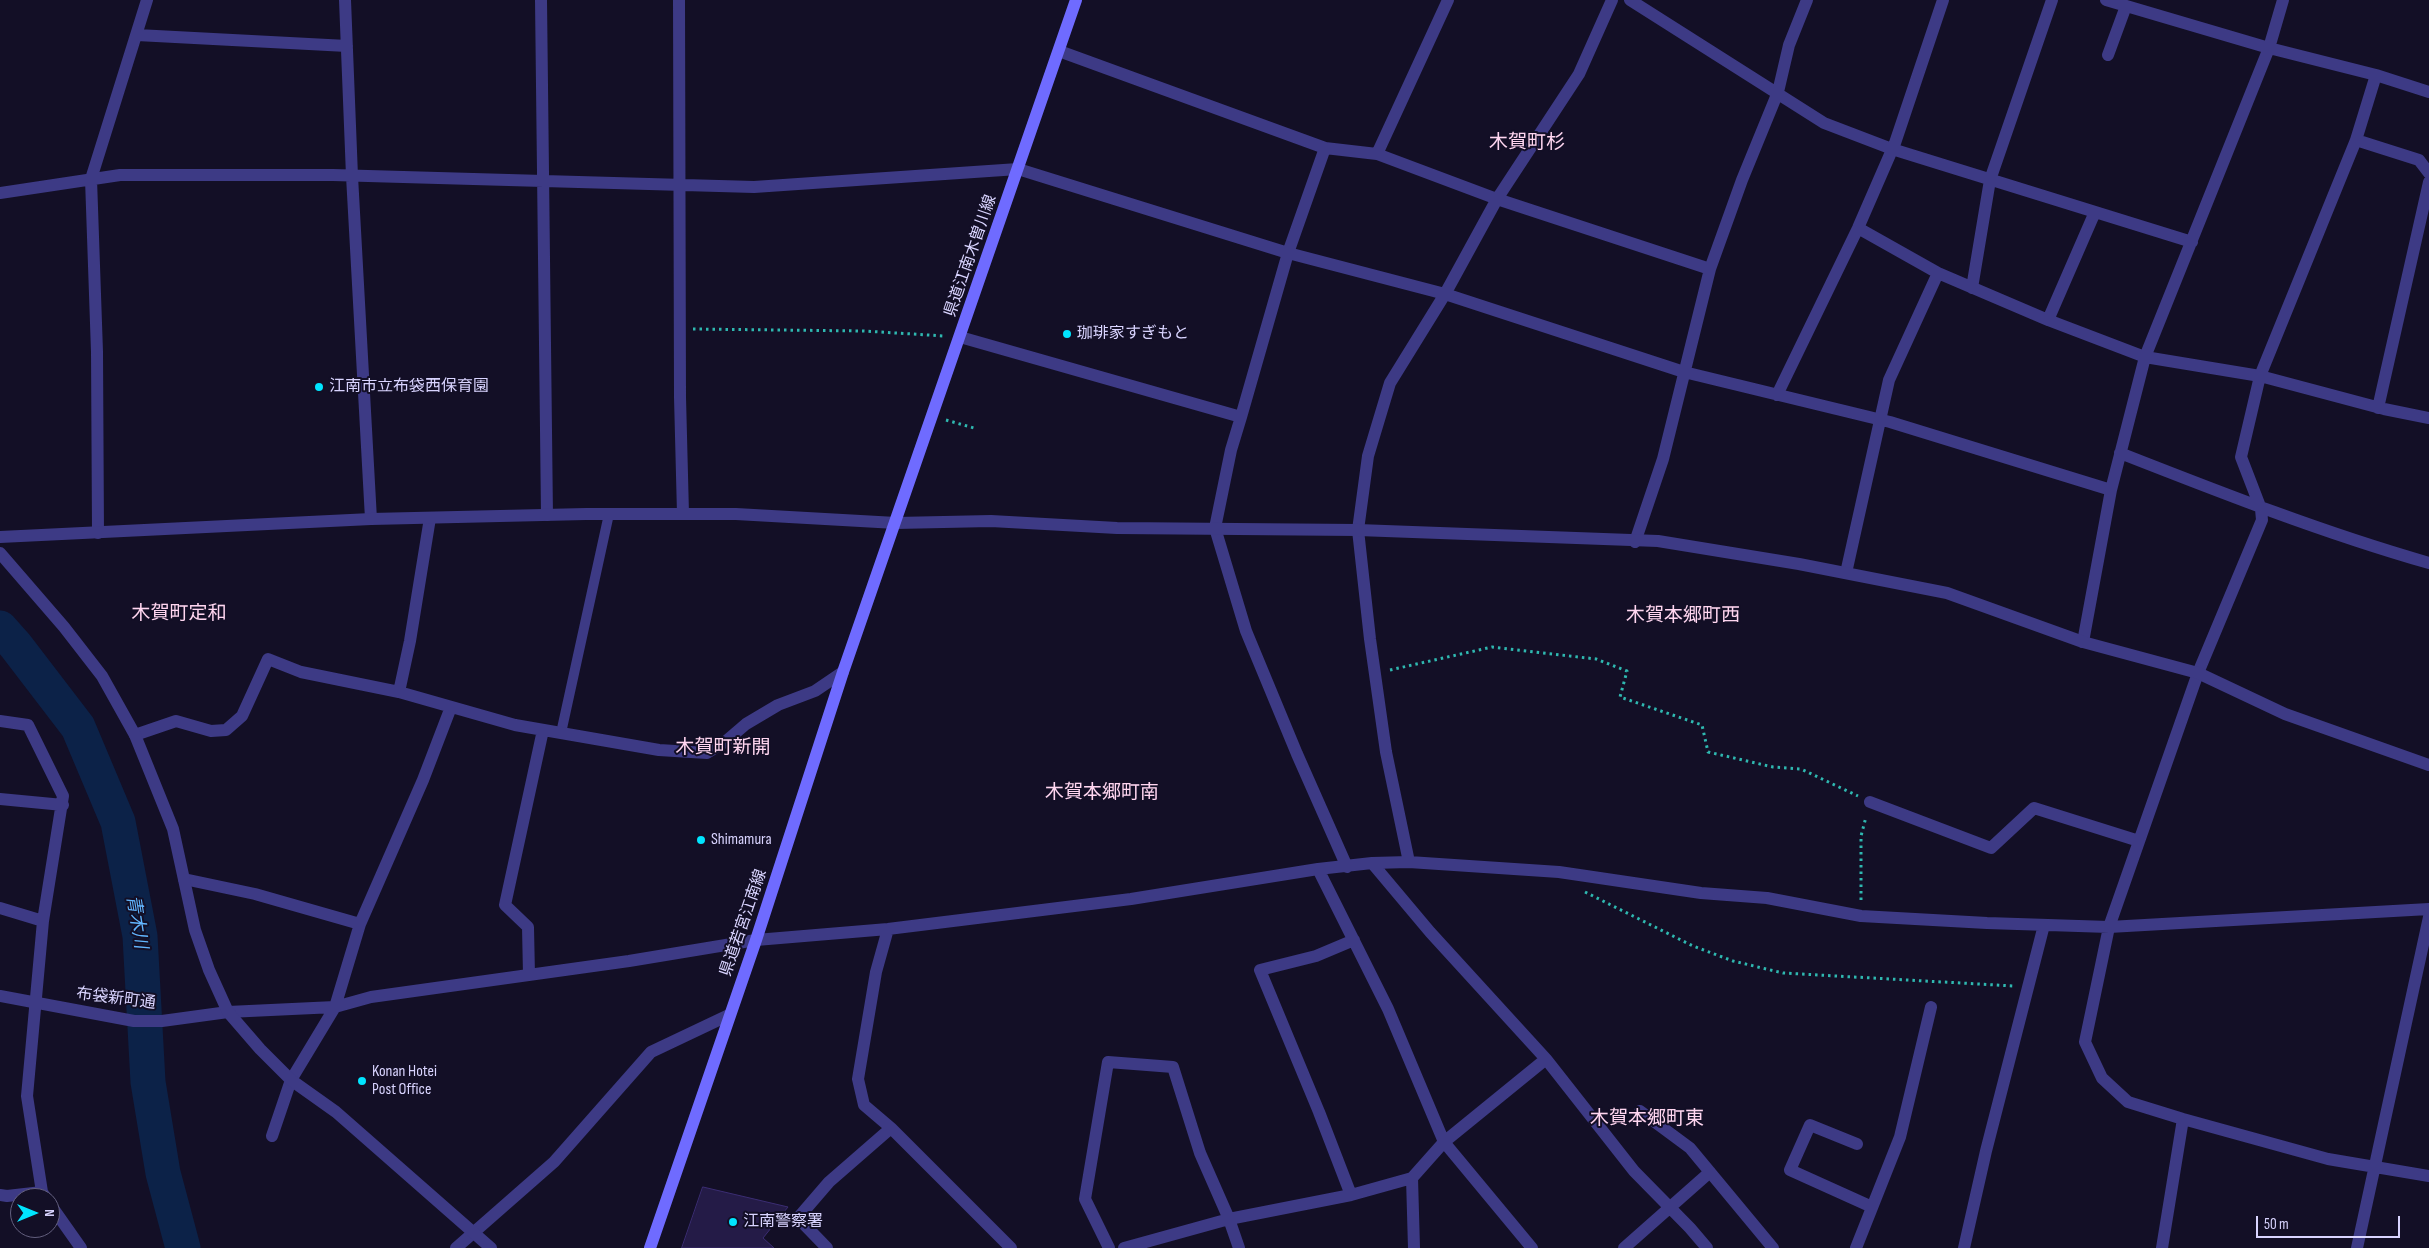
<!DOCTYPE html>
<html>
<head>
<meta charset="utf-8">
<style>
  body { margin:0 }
  #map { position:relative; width:2429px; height:1248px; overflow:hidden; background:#130f26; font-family:"Sofia Sans Condensed",sans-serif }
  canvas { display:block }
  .north { position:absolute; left:10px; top:1188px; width:50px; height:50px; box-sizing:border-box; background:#130f26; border:1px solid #625e7d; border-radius:50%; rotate:90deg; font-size:14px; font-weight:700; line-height:20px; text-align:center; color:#d9d4ff }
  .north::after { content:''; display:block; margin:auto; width:18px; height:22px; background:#00e5ff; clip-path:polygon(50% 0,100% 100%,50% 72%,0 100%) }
  .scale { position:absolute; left:2256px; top:1216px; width:144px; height:22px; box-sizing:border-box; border:2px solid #d9d4ff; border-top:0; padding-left:6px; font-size:15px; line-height:18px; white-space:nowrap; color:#d9d4ff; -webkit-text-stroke:4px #130f26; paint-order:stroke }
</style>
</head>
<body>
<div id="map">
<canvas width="2429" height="1248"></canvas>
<div class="north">N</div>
<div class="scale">50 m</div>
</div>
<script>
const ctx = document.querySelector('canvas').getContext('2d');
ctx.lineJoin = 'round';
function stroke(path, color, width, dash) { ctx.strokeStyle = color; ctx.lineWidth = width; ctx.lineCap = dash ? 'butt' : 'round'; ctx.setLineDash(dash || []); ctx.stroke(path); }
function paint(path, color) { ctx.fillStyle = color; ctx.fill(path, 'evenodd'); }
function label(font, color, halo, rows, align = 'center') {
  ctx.font = font + ' "Sofia Sans Condensed","Noto Sans JP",sans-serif'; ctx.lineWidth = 4; ctx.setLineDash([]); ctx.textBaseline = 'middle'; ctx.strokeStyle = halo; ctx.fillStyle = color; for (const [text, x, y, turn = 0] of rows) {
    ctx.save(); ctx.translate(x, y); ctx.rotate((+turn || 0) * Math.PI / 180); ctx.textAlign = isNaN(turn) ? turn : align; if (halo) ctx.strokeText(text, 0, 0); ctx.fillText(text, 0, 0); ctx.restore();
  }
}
const river = new Path2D(`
  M0,628L16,646L78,727L118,822L140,936L148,1082L163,1173L183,1248`);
const building = new Path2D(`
  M703,1187L788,1207L763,1238L774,1248H682Z`);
const path = new Path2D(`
  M693,329L864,331L944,336
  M946,420L974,428
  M1390,670L1492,647L1596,659L1627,671L1620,697L1702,725L1708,752L1773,767L1801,769L1858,796
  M1585,892L1693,946L1733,961L1783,973L2014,986
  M1861,900V836L1866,817`);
const service = new Path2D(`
  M561,733L609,514`);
const minor = new Path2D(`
  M345,0L352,176L371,519
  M541,0L547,515
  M679,0L680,397L683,514
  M1630,0L1824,123L1892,149L2192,242
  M2106,0L2269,48L2376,75L2429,92
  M137,35L347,46
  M1059,51L1325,148L1377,154L1497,199L1710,269
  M2108,55L2126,6
  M2376,75L2356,140L2260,376L2241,457L2261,509L2262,520L2198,673L2109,927L2085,1042L2102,1078L2128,1102L2183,1119L2328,1159L2429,1176
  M2356,140L2419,160L2429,173
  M1325,148L1288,253L1241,417L1231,450L1215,528L1246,631L1297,754L1347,867
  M1377,154L1448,0
  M0,193L120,175H333L754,187L1018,169L1288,253L1445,294L1684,372L1890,422L2111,490L2145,357L2269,48L2283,0
  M1858,228L1938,273L2048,320L2145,357L2260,376L2384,409L2429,418
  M1972,288L1990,180L2052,0
  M2048,320L2095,212
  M960,337L1241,417
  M1777,395L1858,228L1895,143L1943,0
  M2378,408L2429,182
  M2120,453C2222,493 2324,533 2429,563
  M98,533L97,352L91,179L147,0
  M1635,542L1663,459L1710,269L1742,180L1778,92L1789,45L1807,0
  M1846,573L1889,380L1938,273
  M2083,642L2111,490
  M399,692L410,641L430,518
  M0,721L28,725L63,796L43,921
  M135,735L176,721L211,731L226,730L242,716L268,659L301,672L399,692L515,725L659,750L707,753L725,742L746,724L778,705L815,691L843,672
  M0,799L63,805
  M1870,802L1991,848L2034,808L2139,841
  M1409,862L1386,752L1370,639L1358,530L1368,456L1390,383L1445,294L1497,199L1579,74L1612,0
  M1372,863L1430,932L1546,1059L1634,1171L1690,1228L1707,1248
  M1318,869L1388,1009L1444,1142L1532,1248
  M184,879L255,894L360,924
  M0,908L43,921L27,1096L42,1192L46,1198
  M888,929L876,972L858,1079L864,1105L891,1128
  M529,975L528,927L505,905L543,730
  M0,996L134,1021H162L228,1012L335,1007L371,997L629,961L756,940L888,929L1131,899L1318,869L1372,863L1409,862L1559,872L1701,893L1767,898L1861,916L1987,923L2109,927L2429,909
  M1640,1111L1690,1148L1773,1248
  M272,1136L291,1080L335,1007L360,924L423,780L451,707
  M1857,1144L1810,1125L1790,1170L1872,1207
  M1412,1178L1414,1248
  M0,1195L7,1196L42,1192
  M1351,1195L1319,1112L1260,970L1316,956L1354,940
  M50,1204L81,1248
  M456,1248L554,1162L651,1052L729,1015
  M827,1248L798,1218L829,1182L891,1128L1011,1248
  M1109,1248L1085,1199L1108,1062L1173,1067L1200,1153L1229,1219L1239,1248
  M1124,1248L1229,1219L1351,1195L1412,1178L1444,1142L1546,1059
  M1624,1248L1710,1172
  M1856,1248L1900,1137L1931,1007
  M1964,1248L1986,1151L2044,925
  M2162,1248L2183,1119
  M2357,1248L2429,917`);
const tertiary = new Path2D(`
  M0,537L371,519L586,514H736L896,523L991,521L1117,528L1358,530L1658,541L1799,564L1947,593L2083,642L2198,673L2285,714L2429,765
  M0,553L64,627L102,676L135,735L173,829L195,930L209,970L228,1012L260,1049L291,1080L336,1112L491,1248`);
const secondary = new Path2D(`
  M650,1248L756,940L843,672L1076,0`);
const markers = [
  [1067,334,5,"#00e5ff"],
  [319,387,5,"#00e5ff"],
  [701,840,5,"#00e5ff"],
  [362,1081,5,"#00e5ff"],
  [733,1222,5,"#00e5ff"]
];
const streetNames = [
  ["県道江南木曽川線",971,256,-71],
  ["県道若宮江南線",744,923,-71],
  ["布袋新町通",116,999,7]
];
const poiNames = [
  ["珈琲家すぎもと",1077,334],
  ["江南市立布袋西保育園",329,387],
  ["Shimamura",711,840],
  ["Konan Hotei",372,1072],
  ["Post Office",372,1090],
  ["江南警察署",743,1222]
];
const waterNames = [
  ["青木川",136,922,81]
];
const quarterNames = [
  ["木賀町杉",1527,143],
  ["木賀町定和",179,614],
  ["木賀本郷町西",1683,616],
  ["木賀町新開",723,748],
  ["木賀本郷町南",1102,793],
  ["木賀本郷町東",1647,1119]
];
stroke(river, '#0c2248', 35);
paint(building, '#241b47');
stroke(building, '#3b2d73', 1);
stroke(path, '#2fb8b0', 3, [2.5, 4]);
stroke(service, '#3d3a85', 10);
stroke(minor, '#3d3a85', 12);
stroke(tertiary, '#3d3a85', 12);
stroke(secondary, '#6f6bff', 12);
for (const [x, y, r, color] of markers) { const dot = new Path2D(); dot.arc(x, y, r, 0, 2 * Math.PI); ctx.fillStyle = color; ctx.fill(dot); stroke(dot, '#130f26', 2); }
label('16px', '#d9d4ff', '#130f26', streetNames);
label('16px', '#d9d4ff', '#130f26', poiNames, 'left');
label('italic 18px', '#62b6ff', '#130f26', waterNames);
label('19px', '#ffd6f0', '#130f26', quarterNames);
</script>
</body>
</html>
